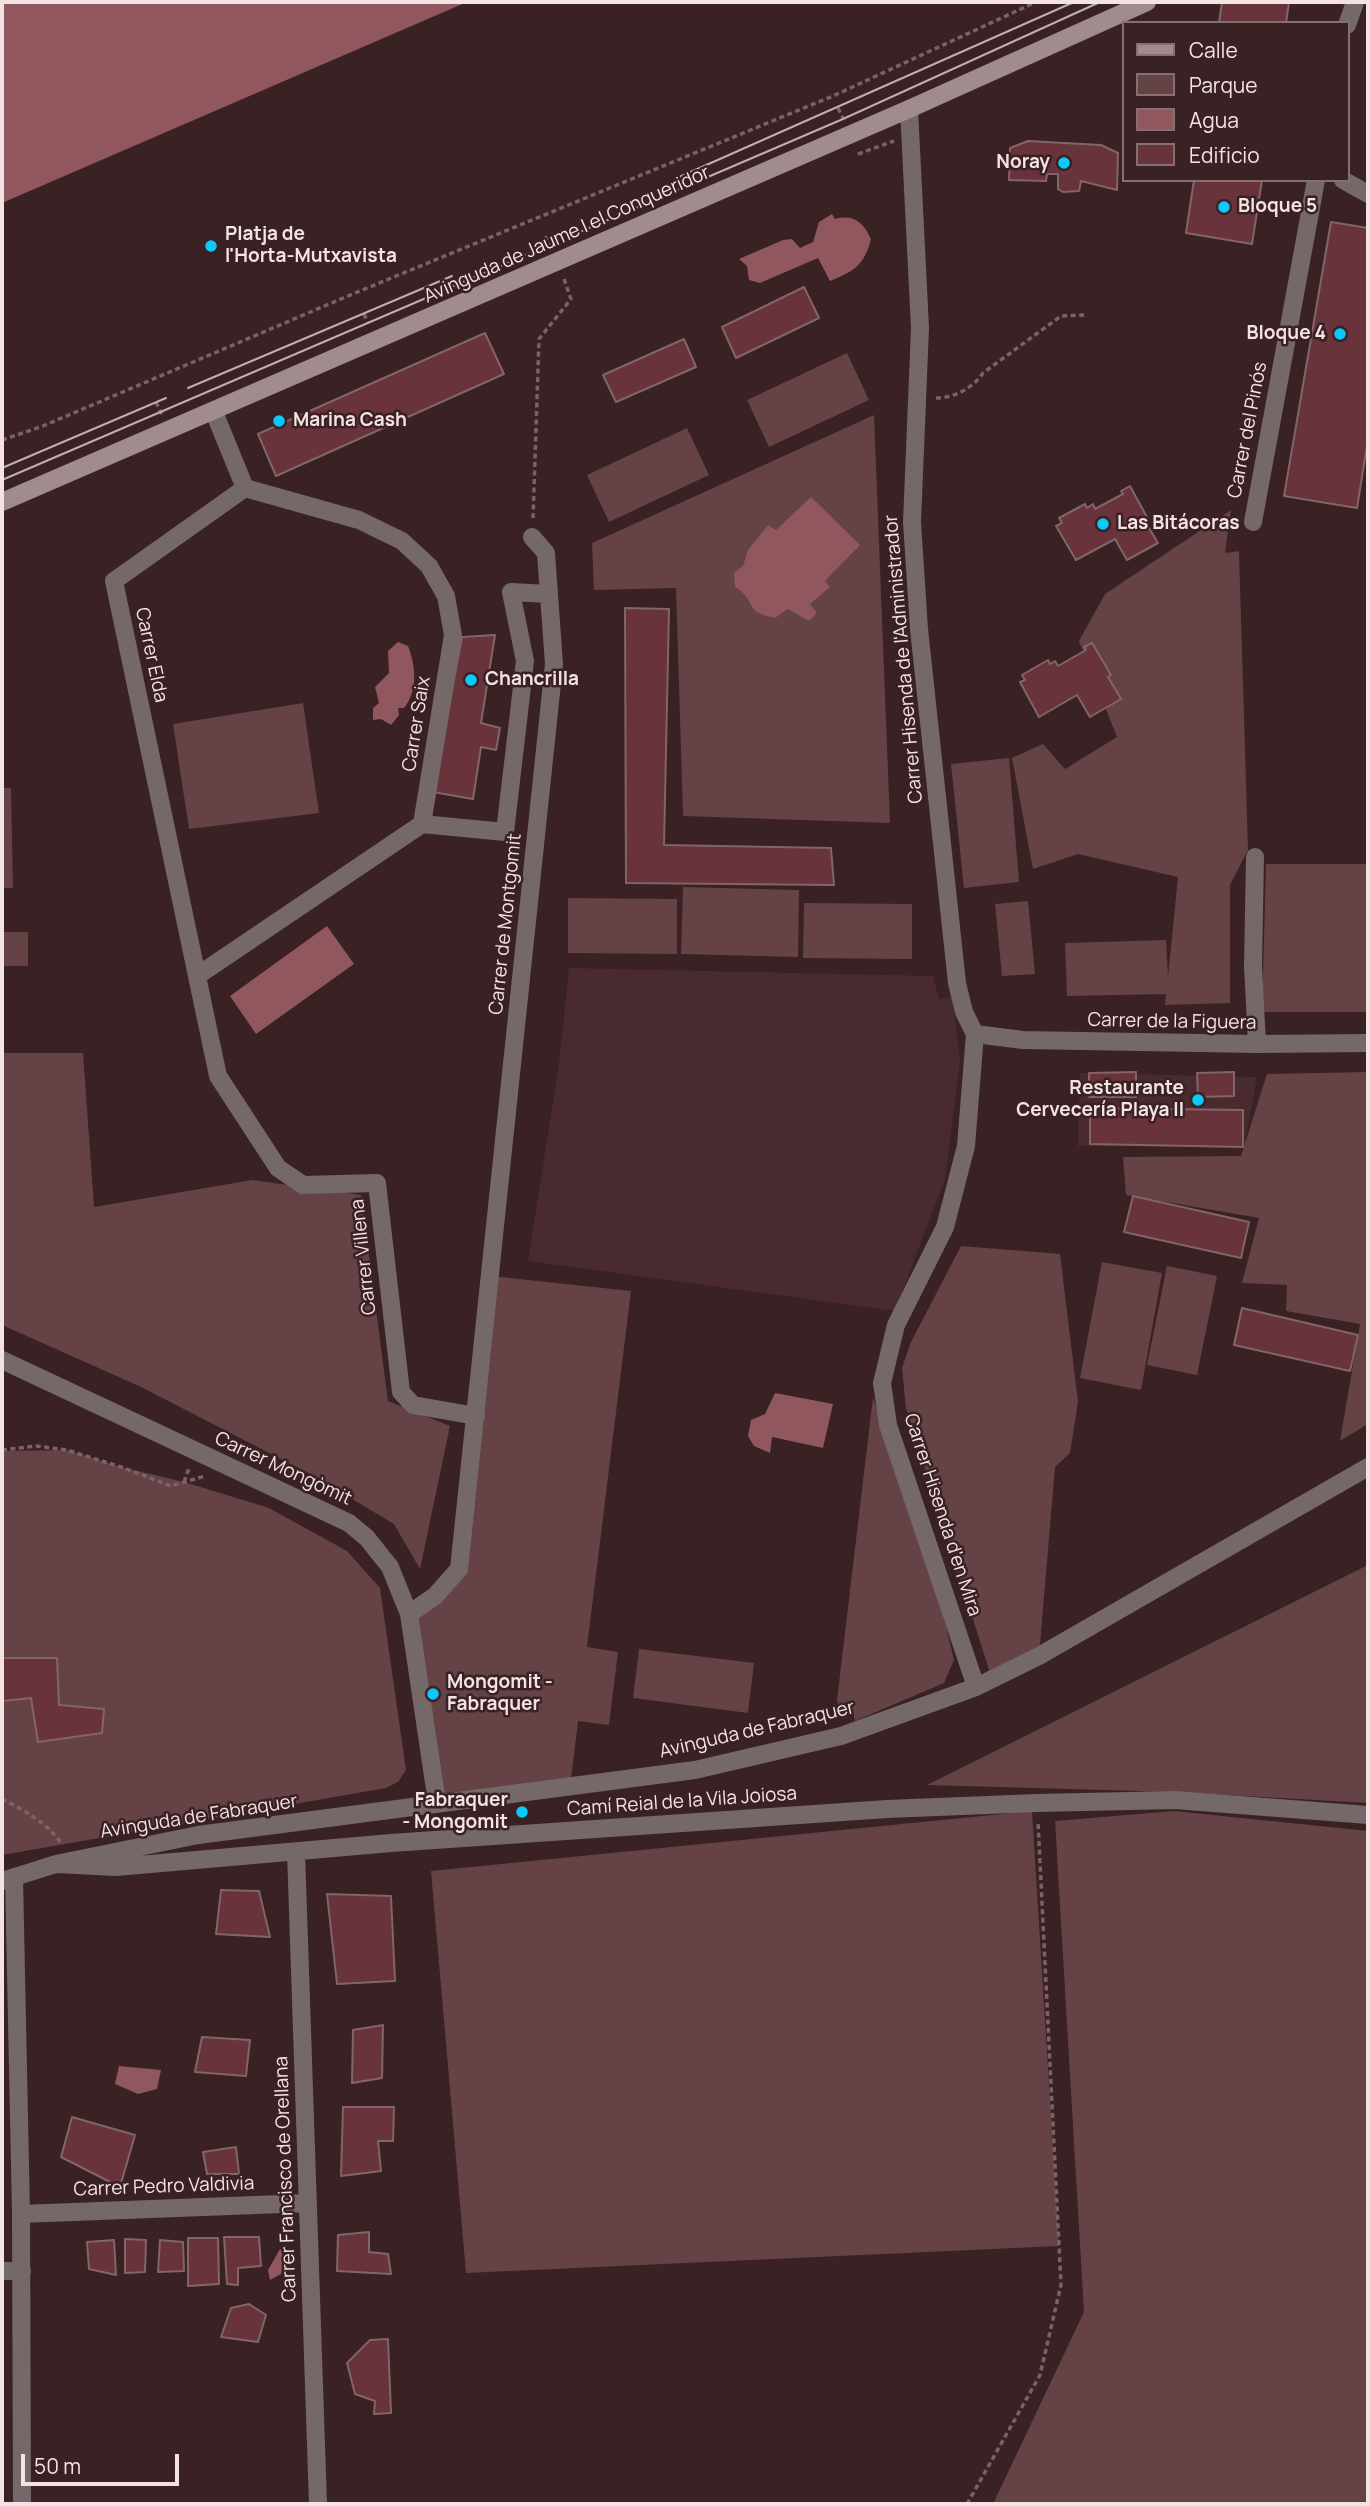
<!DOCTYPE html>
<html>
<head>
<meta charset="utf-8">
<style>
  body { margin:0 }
  #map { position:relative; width:1370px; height:2506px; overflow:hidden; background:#392124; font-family:Manrope,sans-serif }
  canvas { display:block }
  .frame { position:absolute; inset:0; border:4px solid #f4e3e4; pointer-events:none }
  .legend { position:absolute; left:1122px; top:21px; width:228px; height:161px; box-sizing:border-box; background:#392124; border:2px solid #846f71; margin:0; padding:9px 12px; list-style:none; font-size:21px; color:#f4e3e4 }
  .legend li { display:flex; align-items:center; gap:14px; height:35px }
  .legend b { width:35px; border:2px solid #846f71 }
  .scale { position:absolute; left:21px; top:2454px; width:158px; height:32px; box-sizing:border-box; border:4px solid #f4e3e4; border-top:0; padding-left:9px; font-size:21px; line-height:24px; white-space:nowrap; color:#f4e3e4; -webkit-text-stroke:5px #392124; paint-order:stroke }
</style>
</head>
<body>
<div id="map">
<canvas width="1370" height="2506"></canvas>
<div class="frame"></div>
<ul class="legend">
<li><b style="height:9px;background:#a08b8d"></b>Calle</li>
<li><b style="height:19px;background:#654246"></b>Parque</li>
<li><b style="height:19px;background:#90575e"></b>Agua</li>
<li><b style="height:19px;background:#68333a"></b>Edificio</li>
</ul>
<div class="scale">50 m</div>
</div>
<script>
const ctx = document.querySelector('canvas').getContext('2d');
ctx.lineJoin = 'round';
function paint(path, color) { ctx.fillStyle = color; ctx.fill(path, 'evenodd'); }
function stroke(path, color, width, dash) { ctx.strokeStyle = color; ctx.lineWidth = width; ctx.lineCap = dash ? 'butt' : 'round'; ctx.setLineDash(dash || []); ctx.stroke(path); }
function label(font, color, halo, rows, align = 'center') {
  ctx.font = font + ' Manrope,sans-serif'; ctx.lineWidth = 5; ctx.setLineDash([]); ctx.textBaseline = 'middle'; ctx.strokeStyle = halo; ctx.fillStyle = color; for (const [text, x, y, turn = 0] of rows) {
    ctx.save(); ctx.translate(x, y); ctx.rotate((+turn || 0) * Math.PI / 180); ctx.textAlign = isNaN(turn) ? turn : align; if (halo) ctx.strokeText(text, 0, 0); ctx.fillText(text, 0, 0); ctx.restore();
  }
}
const built = new Path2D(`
  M569,968L933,976L939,999L952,997L960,1061L945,1179L895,1311L528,1261L559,1064Z
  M1080,1073L1257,1077L1244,1147L1078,1146Z`);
const green = new Path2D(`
  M847,353L869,400L769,447L747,400Z
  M874,415L890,823L683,816L676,588L594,590L592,543Z
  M687,428L709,475L609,522L587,475Z
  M1231,510L1225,553L1239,551L1248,850L1230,885V1003L1165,1005L1166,994L1067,996L1065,943L1166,940L1168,976L1178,877L1078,854L1033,869L1012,758L1043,744L1065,769L1117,737L1079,641L1105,594Z
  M303,703L319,813L189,829L173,724Z
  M1009,758L1019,882L964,888L951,764Z
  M2,788H11L13,888H2Z
  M1266,864H1368V1012H1262Z
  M683,887L799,890L798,957L681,954Z
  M568,898L677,899V954L568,953Z
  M1028,901L1035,974L1002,976L995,904Z
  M804,903L912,904V959L803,958Z
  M2,932H28V966H2Z
  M2,1053H83L94,1207L252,1180L361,1195L388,1401L450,1426L420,1569L394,1524L312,1475L141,1387L2,1325Z
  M1368,1072V1424L1340,1441L1360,1324L1286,1311L1287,1285L1242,1283L1259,1218L1126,1195L1123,1157L1241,1156L1267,1074Z
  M961,1246L1060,1254L1078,1402L1070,1453L1055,1467L1039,1656L992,1679L906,1408L902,1368L911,1342Z
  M1102,1262L1162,1273L1141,1390L1080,1378Z
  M1167,1266L1217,1276L1197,1375L1147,1365Z
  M491,1276L631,1291L587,1647L618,1652L609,1725L578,1721L570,1787L437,1803L409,1614L459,1569Z
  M873,1397L946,1626L954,1660L944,1683L855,1721L851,1705L838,1706L837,1700Z
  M67,1450L121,1467L184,1482L269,1508L347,1551L380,1588L406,1770L398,1782L386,1788L2,1855V1451Z
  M1368,1565V1803L1175,1792L927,1785Z
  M639,1649L754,1663L748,1713L633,1698Z
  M1032,1811L1059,2246L466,2273L431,1871Z
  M1174,1811L1368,1831V2504H993L1084,2312L1055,1821Z`);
const water = new Path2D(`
  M2,2H467L2,203Z
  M832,214L835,219C854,214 863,222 871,239C864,266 854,271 830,281L818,258L760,283L749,280L747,266L739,259L783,240L792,239L800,248L813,242L819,222Z
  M811,497L860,545L825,581L830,587L810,604L817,613L809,621L788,609L775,618C742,612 758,601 735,587L734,573L743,566L748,550L768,525L776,530Z
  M398,642L408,646C416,666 418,691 404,708H398L399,715L391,725L381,719L373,720V708L379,703L375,687L389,673L388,651Z
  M327,926L354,964L256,1034L230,996Z
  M775,1393L833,1404L823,1448L772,1437L770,1453L754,1446L748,1436L751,1420L765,1414Z
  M119,2066L161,2070L157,2089L138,2094L115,2084Z
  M280,2249L285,2254L281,2274L270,2280L268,2270Z`);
const building = new Path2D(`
  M1222,2H1289L1286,23H1219Z
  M1028,141L1101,145L1118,153L1117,190L1081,181L1079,191L1063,192L1058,189V174H1047L1046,181L1009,180L1010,148Z
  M1194,180H1262L1252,244L1186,233Z
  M1331,222L1368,228V439L1357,508L1284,496Z
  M804,287L819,318L736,358L722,327Z
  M485,333L504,374L276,476L258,434Z
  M684,339L696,367L616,402L603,375Z
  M1130,486L1148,519L1145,521L1158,543L1127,560L1115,539L1076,560L1056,526L1062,523L1059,518L1085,504L1087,508L1093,504L1095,509L1123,494L1121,491Z
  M625,608L669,609L664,845L831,848L834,885L626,883Z
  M495,635L481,723L500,728L496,750L481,747L473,799L433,792L462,637Z
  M1092,643L1111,675L1108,677L1121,699L1090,717L1077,695L1039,717L1020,682L1025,680L1022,675L1048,660L1050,664L1055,661L1058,666L1086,650L1084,647Z
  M1136,1072V1097H1089V1073Z
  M1234,1072V1096L1198,1097L1197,1073Z
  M1090,1108L1243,1110V1147L1090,1144Z
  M1133,1196L1249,1222L1241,1258L1124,1232Z
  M1242,1308L1358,1335L1350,1371L1234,1345Z
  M2,1658H57L59,1705L104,1709L102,1733L38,1742L31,1698L2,1701Z
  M221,1890L259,1891L270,1937L216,1934Z
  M327,1894L391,1896L395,1981L337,1984Z
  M383,2025L382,2078L352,2083L353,2030Z
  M202,2037L250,2040L246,2076L195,2072Z
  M343,2107H394L393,2141H378L381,2171L341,2176Z
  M72,2117L135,2135L120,2187L61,2157Z
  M236,2147L239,2174H207L203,2152Z
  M369,2232V2252L388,2254L391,2274L337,2271L338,2235Z
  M224,2237H259L261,2266L238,2268V2285L227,2284Z
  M188,2238H218L219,2284L188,2286Z
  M125,2239L146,2240L145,2272L125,2273Z
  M114,2240L116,2275L89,2269L87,2242Z
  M160,2240L183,2242L184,2271L158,2272Z
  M249,2304L266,2315L258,2342L221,2337L231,2308Z
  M388,2339L391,2413L374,2414L375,2401L355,2394L347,2363L370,2340Z`);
const path = new Path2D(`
  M838,108L843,118
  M858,154L894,141
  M545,236L550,246
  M364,314L368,323
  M936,398C954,398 973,388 983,373L1061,316L1086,315
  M156,402L162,415
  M2,440L43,426L355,293L833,96L1036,2
  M533,518L539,339L571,299L564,279
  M2,1450L36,1446L67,1450L121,1467L171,1486L205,1476
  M184,1482L189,1468
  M2,1799C24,1810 47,1823 61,1843
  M967,2504L1040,2375L1061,2285L1038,1822`);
const street = new Path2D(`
  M1347,25L1355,2
  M909,109L920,328L912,522L919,629L957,983L964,1012L975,1034
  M1343,180L1368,194
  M214,412L245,488L114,581L218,1076L278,1168L303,1185L377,1183L401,1392L413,1405L476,1416
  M1253,522L1316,180
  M422,824L505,832L525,661L511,592L549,594
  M1255,857L1253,966L1257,1044
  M197,976L422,824L453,635L446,596L429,566L402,541L359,520L245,488
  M975,1034L966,1146L945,1227L896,1325L882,1383L888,1425L976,1687
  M975,1034L1023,1040L1257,1044L1368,1043
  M2,1360L349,1523L367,1538L390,1567L409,1614L437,1803
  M409,1614L435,1596L459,1569L554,664L546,553L532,537
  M296,1852L318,2504
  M56,1864L198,1835L695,1770L841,1736L976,1687L1039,1656L1368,1467
  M14,1877L21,2214L22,2504
  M2,1881L56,1864L116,1867L391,1843L887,1809L1037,1803L1175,1800L1368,1815
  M21,2214L308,2203
  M2,2271H22`);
const secondary = new Path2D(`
  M2,502L909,109L1147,2`);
const tram = new Path2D(`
  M677,178L1074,2
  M188,388L452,276
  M2,468L166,398
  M2,480L843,119L1100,2`);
const markers = [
  [1064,163,7,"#09cafa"],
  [1224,207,7,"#09cafa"],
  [211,246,7,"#09cafa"],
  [1340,334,7,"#09cafa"],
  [279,421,7,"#09cafa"],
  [1103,524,7,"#09cafa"],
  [471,680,7,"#09cafa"],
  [1198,1100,7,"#09cafa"],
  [433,1694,7,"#09cafa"],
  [522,1812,7,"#09cafa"]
];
const poiNames = [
  ["Noray",1050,163,"right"],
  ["Bloque 5",1238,207],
  ["Platja de",225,235],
  ["l'Horta-Mutxavista",225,257],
  ["Bloque 4",1326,334,"right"],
  ["Marina Cash",293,421],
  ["Las Bitácoras",1117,524],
  ["Chancrilla",485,680],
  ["Restaurante",1184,1089,"right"],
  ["Cervecería Playa II",1184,1111,"right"],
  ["Mongomit -",447,1683],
  ["Fabraquer",447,1705],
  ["Fabraquer",508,1801,"right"],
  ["- Mongomit",508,1823,"right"]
];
const streetNames = [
  ["Avinguda de Jaume I el Conqueridor",567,235,-24],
  ["Carrer del Pinós",1248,430,-79],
  ["Carrer Elda",151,655,78],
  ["Carrer Hisenda de l'Administrador",904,659,-95],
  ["Carrer Saix",417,724,-81],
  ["Carrer de Montgomit",506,924,-84],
  ["Carrer de la Figuera",1172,1022,1],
  ["Carrer Villena",364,1257,-96],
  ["Carrer Mongòmit",283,1469,25],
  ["Carrer Hisenda d'en Mira",942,1515,72],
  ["Avinguda de Fabraquer",757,1730,-13],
  ["Camí Reial de la Vila Joiosa",682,1802,-4],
  ["Avinguda de Fabraquer",199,1817,-9],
  ["Carrer Francisco de Orellana",286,2179,-92],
  ["Carrer Pedro Valdivia",164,2187,-2]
];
paint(built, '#492b2f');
paint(green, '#654246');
paint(water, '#90575e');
paint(building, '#68333a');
stroke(building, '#826568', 2);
stroke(path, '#796366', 3.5, [5, 3.5]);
stroke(street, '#756869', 18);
stroke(secondary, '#a08b8d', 18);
stroke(tram, '#c1aeb0', 2);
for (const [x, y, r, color] of markers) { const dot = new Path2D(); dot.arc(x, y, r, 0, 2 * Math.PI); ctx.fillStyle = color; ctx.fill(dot); stroke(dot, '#392124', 2.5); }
label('bold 19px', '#f4e3e4', '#392124', poiNames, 'left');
label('19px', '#f4e3e4', '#392124', streetNames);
</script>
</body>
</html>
